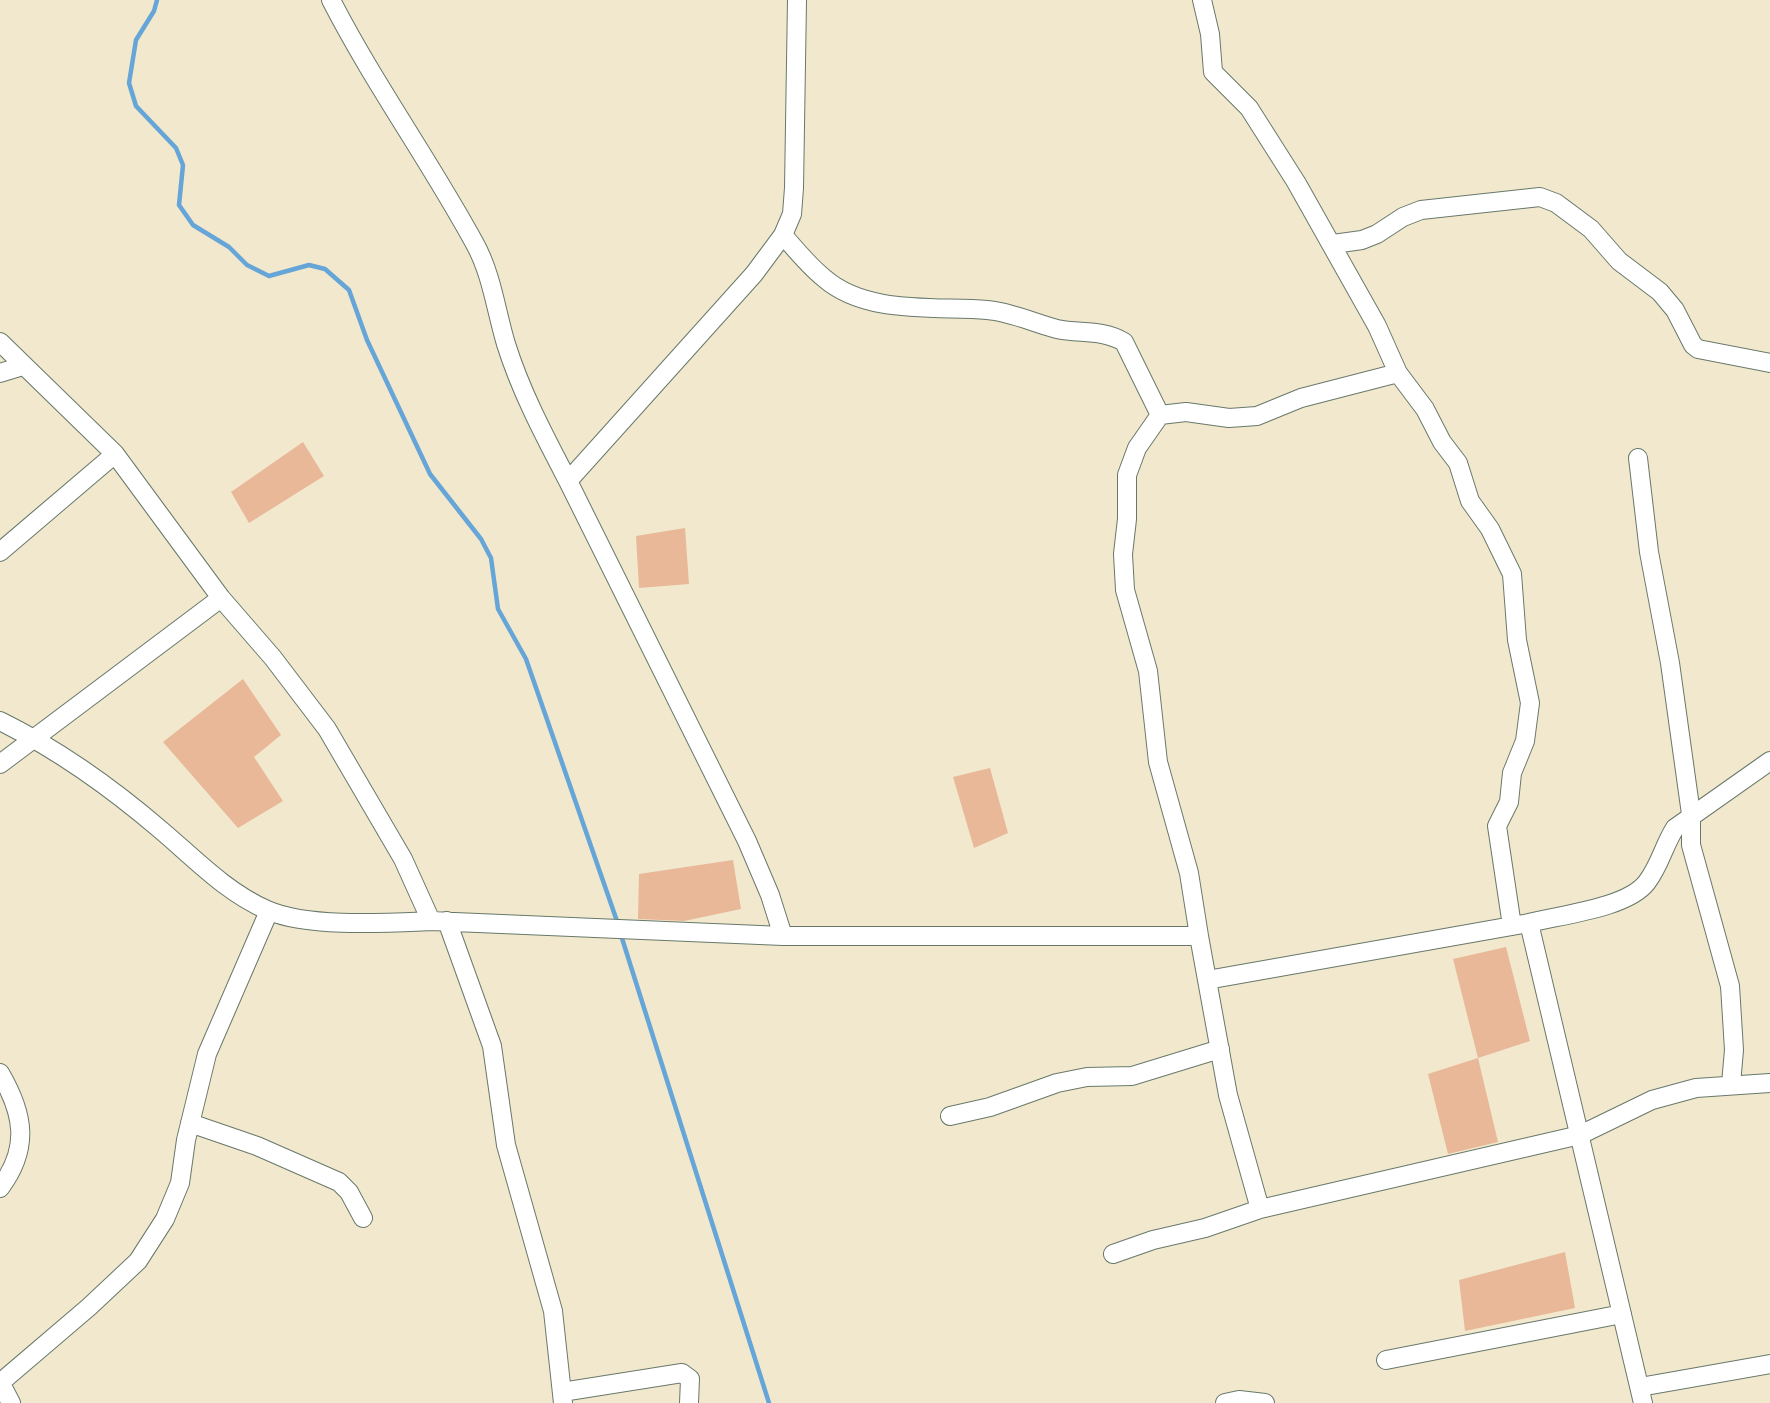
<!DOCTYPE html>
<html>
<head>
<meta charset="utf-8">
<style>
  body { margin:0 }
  canvas { display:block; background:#f1e8cd }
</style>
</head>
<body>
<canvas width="1770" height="1403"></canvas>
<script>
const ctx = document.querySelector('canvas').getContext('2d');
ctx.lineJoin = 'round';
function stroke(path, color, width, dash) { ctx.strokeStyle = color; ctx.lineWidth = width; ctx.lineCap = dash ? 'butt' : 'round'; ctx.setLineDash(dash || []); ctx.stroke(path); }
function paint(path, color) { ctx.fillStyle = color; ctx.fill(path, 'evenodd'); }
const stream = new Path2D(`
  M157,0L154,11L136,40L129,83L136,106L176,148L183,165L179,205L193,225L229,247L247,265L269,276L309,265L325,269L349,290L367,340L430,474L481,539L491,558L498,609L526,659L618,924
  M620,932L769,1403`);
const building = new Path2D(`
  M303,442L324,476L249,523L231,492Z
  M685,528L689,584L639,588L636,536Z
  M243,679L281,735L254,757L283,801L238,828L163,742Z
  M990,768L1008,833L974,848L953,777Z
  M733,860L741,909L684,921L638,919L639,874Z
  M1506,947L1530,1041L1478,1058L1453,959Z
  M1478,1058L1498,1142L1448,1154L1428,1074Z
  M1565,1252L1575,1308L1465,1331L1459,1280Z`);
const minor = new Path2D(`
  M331,0C374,84 430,161 475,244C492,275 496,311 506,344C521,392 545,437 568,481
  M797,0L794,188L792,214L783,235L754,274L568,481L747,841L770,895L783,936H1199L1207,980L1529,923L1643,1403
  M1202,0L1210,34L1213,72L1249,108L1296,182L1377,326L1398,373L1425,409L1442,442L1458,463L1470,501L1490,529L1512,574L1517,640L1530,703L1525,741L1512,773L1509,802L1497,826L1512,926
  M783,235C796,250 809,266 824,278C866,315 936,306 987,310C1012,312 1033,323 1057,329C1080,334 1102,329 1124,342L1160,415
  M1333,244L1362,240L1377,234L1403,217L1421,210L1540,197L1556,203L1591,229L1619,261L1660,292L1675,310L1693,345L1698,349L1770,363
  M0,342L115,454L221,598L273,658L327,729L403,859L431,921
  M0,373L23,366
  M1638,458L1649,552L1670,663L1691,814V845L1730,986L1734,1050L1731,1084
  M0,552L115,454
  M0,721C59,750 112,788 162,831C195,859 226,892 267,910C308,928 386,923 431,921L783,936
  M0,764L221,598
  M447,921L492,1046L506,1145L553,1311L563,1403
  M1529,923C1560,915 1628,908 1647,882C1660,865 1664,845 1675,828L1770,761
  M1199,936L1189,873L1158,762L1148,671L1125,590L1123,554L1127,519V475L1137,448L1160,415L1186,412L1229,418L1257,416L1301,398L1398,373
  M1207,980L1228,1095L1260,1209
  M0,1073C24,1114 30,1148 0,1188
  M950,1116L990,1107L1057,1083L1087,1077L1132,1076L1220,1049
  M190,1123L257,1146L339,1182L349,1192L363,1218
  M1113,1254L1153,1240L1205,1228L1260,1209L1580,1135L1652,1100L1696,1088L1770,1083
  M1386,1360L1622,1314
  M0,1382L11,1403
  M0,1383L89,1307L138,1261L165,1219L180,1183L186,1140L207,1054L269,911
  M1640,1387L1770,1364
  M562,1392L682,1373L690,1379L689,1403
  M1225,1403L1239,1400L1265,1403`);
stroke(stream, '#66a5d8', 4.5);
paint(building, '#e9b898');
stroke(minor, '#68796a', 20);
stroke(minor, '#fff', 18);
</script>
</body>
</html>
